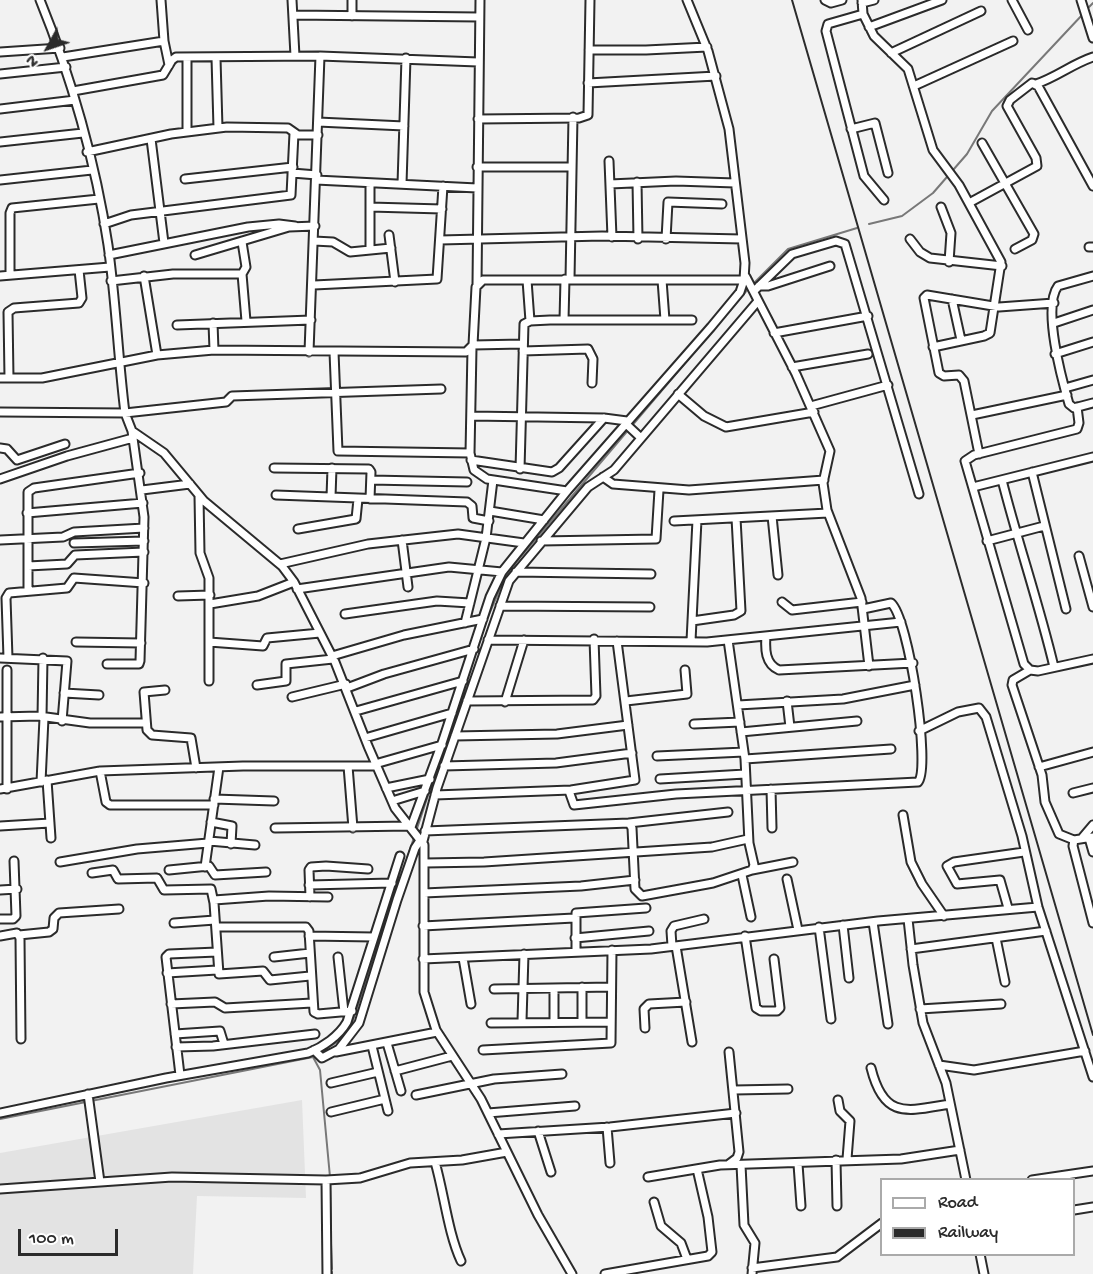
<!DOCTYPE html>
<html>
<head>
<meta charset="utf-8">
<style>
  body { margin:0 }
  #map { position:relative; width:1093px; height:1274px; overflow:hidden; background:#f2f2f2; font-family:"Gochi Hand",sans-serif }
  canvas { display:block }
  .legend { position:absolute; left:880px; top:1178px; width:195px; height:78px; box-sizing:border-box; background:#fff; border:2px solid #aaa; margin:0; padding:8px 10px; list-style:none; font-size:18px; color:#2b2b2b }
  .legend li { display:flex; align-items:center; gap:12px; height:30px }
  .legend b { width:30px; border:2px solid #aaa }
  .north { position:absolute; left:18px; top:18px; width:60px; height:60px; -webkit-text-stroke:4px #fff; paint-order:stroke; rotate:230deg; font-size:16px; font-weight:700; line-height:24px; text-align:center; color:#2b2b2b }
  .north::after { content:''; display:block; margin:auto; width:21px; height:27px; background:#2b2b2b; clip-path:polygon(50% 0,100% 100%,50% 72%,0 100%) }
  .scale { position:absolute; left:18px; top:1229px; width:100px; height:27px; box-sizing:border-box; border:3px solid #2b2b2b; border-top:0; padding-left:8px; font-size:18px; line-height:21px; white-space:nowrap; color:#2b2b2b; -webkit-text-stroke:4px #fff; paint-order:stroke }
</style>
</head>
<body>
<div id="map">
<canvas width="1093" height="1274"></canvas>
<ul class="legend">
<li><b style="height:8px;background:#fff"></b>Road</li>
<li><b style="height:8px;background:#2b2b2b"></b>Railway</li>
</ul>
<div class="north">N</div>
<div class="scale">100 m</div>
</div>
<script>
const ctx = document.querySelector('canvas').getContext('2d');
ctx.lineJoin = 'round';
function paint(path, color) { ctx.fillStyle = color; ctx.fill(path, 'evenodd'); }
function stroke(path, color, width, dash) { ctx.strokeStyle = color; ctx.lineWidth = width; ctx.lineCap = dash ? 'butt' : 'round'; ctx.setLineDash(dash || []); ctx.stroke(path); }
const built = new Path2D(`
  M302,1100L306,1198L197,1196L193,1274H0V1153Z`);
const stream = new Path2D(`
  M1086,10L1093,3
  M869,224L902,216L933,193L967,154L992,111L1083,14
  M752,285L788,249L857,228
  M313,1057L320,1070L330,1177
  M0,1119L313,1057L342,1039L352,1023L487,619L502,584L517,561L748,289
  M330,1182L331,1237
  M331,1244L332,1269
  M332,1272V1274`);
const minor = new Path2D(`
  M40,0C71,76 96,164 108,245C116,301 118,357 125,413L132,431L164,453L204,501L282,566L294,582L335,662L368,746L395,808L424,845V992L436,1030L481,1099L538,1215L572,1274
  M161,0L164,41L169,65
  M292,0L295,56
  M352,0V16
  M825,0L831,3L842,0
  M862,0L863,14L874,36L908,69L933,150L959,185L1001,262L990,333L984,336L933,347
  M1012,0L1028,30
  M1081,0L1093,38
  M862,3L874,0
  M863,14L828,24L826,31L864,176L884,200
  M293,15L479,17
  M869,27L942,0
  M589,50H646L707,47
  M0,52L60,48
  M891,53L981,11
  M63,57L164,41
  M216,58L218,128
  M0,74L66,67
  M588,83L716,76
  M1036,84C1057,77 1072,64 1093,57
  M914,86L1013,41
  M73,91L163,75L172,60L176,57L320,56L478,62
  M0,109L75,100
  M478,119L579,118L588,115L590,0
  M318,122L404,126
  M851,129L875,123L888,173
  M187,132V58
  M151,139L164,243
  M0,142L83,133
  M982,143L1034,234L1032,240L1015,249
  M87,152L171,134L227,127L288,128L298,135H318
  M609,161L612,237
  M477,167H572
  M292,173L317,175
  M185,179L293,167
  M0,180L92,170
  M316,180L477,188
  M637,182L638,239
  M402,184L406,58
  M610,184L676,181L735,183
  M969,203L1037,166L1036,158L1007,106L1010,100L1032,83L1038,86L1093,186
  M370,207L442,209
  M941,207L951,233L949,262
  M104,224L131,215L291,195L294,133
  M389,235L395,282
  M666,239L668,202L722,204
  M910,239L920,252L930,258L1002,266
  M440,240L602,236L742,239
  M314,241L333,242L350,252L391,248
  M1089,247H1093
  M370,250V183
  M109,255L248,227L279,224L295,226
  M195,255L289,227L315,226
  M242,274L246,321
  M10,275V213L12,208L99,199
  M0,276L110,267
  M144,276L157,355
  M1093,276L1058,286C1042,307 1062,380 1069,404L1074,408L1093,403
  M746,277L796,374L830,451L823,483L827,510L861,598L869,666
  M570,279L573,117
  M527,280L530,321
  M662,280L665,320
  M111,281L173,274H242L246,267L242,242
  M477,284L480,0
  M314,285L437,279L443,186
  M759,286H768L830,266
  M754,291L792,254L836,241L845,244L919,494
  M952,299L961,340
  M564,320L565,279
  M213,323L214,350
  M1054,323L1093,310
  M177,325L311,320
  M774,333L868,316
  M473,345L522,344
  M472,348L470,453L474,470L487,479L567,491
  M523,351L588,349L593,359L592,383
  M309,352L320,56
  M334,352L338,451L470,453
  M1055,354L1093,342
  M792,367L868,354
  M0,378H42L157,355L214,350L466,352L473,345L476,287L483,280H744L745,263L729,129L708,51L687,0
  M9,378L8,312L14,308L79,303L82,298L79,270
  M1065,388L1093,380
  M678,394L704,416L726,427L814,412
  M811,406L888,385
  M1077,407L1079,423L1077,429L974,455L965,461L1024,664L1030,670L1038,671L1093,659
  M0,412L125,413L226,402L232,396L441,389
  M972,415L1067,395
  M471,416L604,418L627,421
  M625,423L641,438
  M0,448L7,449L17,460L65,444
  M979,454L964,381L959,375L944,376L939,373L924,298L927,295L999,307L1054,303
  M471,460L552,472L559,468L604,418
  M274,468L369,469L371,472L370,499
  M520,469L524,324L530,321L550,320H692
  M1032,472L1066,609
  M603,477L613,484L689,490L824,480
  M0,479L67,456L133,438
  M371,480L467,482
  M1002,480C1018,543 1039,604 1054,667
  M973,487L1093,457
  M142,490L190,484
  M276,495L467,502L472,506L473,518L489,521
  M199,496L200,553L209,578V681
  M331,497L332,468
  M490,511L544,520
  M27,513L143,503
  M772,516L778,575
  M674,521L828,513
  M298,529L356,519L358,499
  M0,540L63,537L74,532L144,528
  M402,540L408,587
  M541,541L656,539L659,490
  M987,541L1044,526
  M74,543L144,541
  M1079,556L1093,607
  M280,564L368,544L458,534L524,543
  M28,566L67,564L75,555L144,552
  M516,572L651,574
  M297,589L449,567L502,572
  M28,591V492L34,488L140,473
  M178,596L210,595
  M782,602L792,610L862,602
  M210,604L258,596L294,582
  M500,606L650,607
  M345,614L437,601L470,603
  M692,621L734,615L741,611L736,518
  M465,623L486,538L493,480
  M766,636C765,649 765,664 779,670L913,663
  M488,640L707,642L901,622
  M691,641L697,520
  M76,642L141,643
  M209,642L263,646L267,638L320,633
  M332,656L404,635L483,619
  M0,658L67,661L62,721
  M8,658L6,598L9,593L67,588L74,578L144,583
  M107,664H139L140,661L144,517L132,431
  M1030,670L1013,680L1012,685L1042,775L1045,802L1059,834L1074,840
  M257,685L286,681V664L333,659
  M347,688L384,674L474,649
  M165,690L144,692L147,730L152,735L191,738L196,768
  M64,693L99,695
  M292,697L346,684
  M467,701L593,700L596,696L594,639
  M626,701L687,694L685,670
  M787,701L790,727
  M505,702L524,640
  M738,705L843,699L915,685
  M356,711L463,681
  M0,717L39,716L90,723H146
  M42,717L43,658
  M694,724L740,722
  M919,731L958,712L979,708L986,717L1022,836L1038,907L1093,1077
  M741,732L857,721
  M455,736L557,734L628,725
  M365,738L452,713
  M657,756L744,752
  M745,759L891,749
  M375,764L442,745
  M348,766L353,828
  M444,766L556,763L632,753
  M1039,767L1093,752
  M100,771L106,802L110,805H214
  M660,779L745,774
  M47,780L51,838
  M41,782L44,718
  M386,788L430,779
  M0,789L100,771L243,766H377
  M7,789V670
  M771,789L772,828
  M569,791L574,805L676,794L918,782C931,769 909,618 891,603L863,609
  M1073,793L1093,788
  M435,795L571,790L635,780L617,641
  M214,799L274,801
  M392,801L425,791
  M903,815L911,862L922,884L944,916
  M211,822L232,826L231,844
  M629,823L728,812
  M0,826L50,823
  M411,827L442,743L490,597L502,572L567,491L711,327L740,292L744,280
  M275,828L410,826
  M425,831L629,823L632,828L635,889L642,896L713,883L752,870L754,865L749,843L745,759L728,640
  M1093,837L1074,840L1073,846L1093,923
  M1082,838L1093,825
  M1089,838L1093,852
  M209,841L255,845
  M423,841L437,788L509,581L588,487L614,470L758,301
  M60,862L137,849L208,843
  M425,863L484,862L712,847L748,839
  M205,867L219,767
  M169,870L209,866L215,875L266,872
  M752,870L793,862
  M92,873L113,870L118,879L157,878L164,890L211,889L214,903L219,974L263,971L270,980L310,976
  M742,875L751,917
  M787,879L798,930
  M309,885L392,883
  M0,890L17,889
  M424,893L581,886L635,880
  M310,897L309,870L311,867L326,866L368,869
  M214,900L269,896L328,897
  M1008,908L1000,880L957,884L947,866L954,862L1024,852
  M0,919H13L16,916L14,861
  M908,919L913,965L923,1023L946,1083L966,1180
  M873,922L888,1024
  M174,923L215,920
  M843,925L849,978
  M423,926L574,918
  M216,927H306L309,931L314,1012L318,1014L352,1011
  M819,927L831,1019
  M19,935L49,932L53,929L54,918L59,913L119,909
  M0,936L17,933L20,938L21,1039
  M309,936L374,937
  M745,936L756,1008L761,1011H777L780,1008L774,959
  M575,938L649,931
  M996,938L1005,982
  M672,946L671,931L674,926L704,919
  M676,946L692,1042
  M911,949L1046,931
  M576,952V913L646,908
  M274,957L310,953
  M338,957L344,1012
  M463,958L471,1004
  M423,959L651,949L878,921L1038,907
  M167,973L217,970
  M494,989L611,987
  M171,1004L215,1002L225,1008L312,1003
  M920,1009L1001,1004
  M522,1021L524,954
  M554,1021V988
  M582,1022V987
  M491,1023L611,1022
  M645,1028L644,1009L649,1004L686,1002
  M175,1034L220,1031L224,1044
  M387,1043L401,1091
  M372,1046L388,1111
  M176,1047L213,1046L315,1034
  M314,1050L322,1058L339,1049L359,1023L397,900L415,848L421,839
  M483,1050L611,1043L612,950
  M336,1052L437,1032
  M729,1052L739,1152L737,1158L729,1164
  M939,1065L974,1070L1085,1051
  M871,1068C884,1120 907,1111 950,1104
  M395,1071L452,1056
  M180,1075L166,957L169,954L217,952
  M331,1083L378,1072
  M734,1090L788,1089
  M88,1094L100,1182
  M416,1095L494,1079L562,1074
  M838,1100L840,1111L850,1121L847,1159
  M331,1112L385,1099
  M0,1113L166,1078L308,1053C323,1047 339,1036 347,1022L400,856
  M488,1113L575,1106
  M607,1127L610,1163
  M538,1131L551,1172
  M498,1134L610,1127L736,1113
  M836,1160L837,1206
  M435,1162C444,1193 448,1233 461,1261
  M798,1164L801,1206
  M741,1165L744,1225L755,1243L752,1274
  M648,1177L720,1165L901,1159L960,1150
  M326,1180L327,1274
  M1032,1180L1093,1171
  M0,1189L172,1177L326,1180L360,1178L410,1163L462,1160L507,1152
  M654,1202L661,1226L681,1243L687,1259
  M1074,1210L1093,1207
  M980,1254L984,1274
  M752,1268L837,1257L882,1223
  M605,1274L708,1256L712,1252L708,1217L697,1169`);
const rail = new Path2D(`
  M792,0L1093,1035`);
paint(built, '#e3e3e3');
stroke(stream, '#787878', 2);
stroke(minor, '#2b2b2b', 11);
stroke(minor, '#fff', 7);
stroke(rail, '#2b2b2b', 2);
</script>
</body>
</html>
